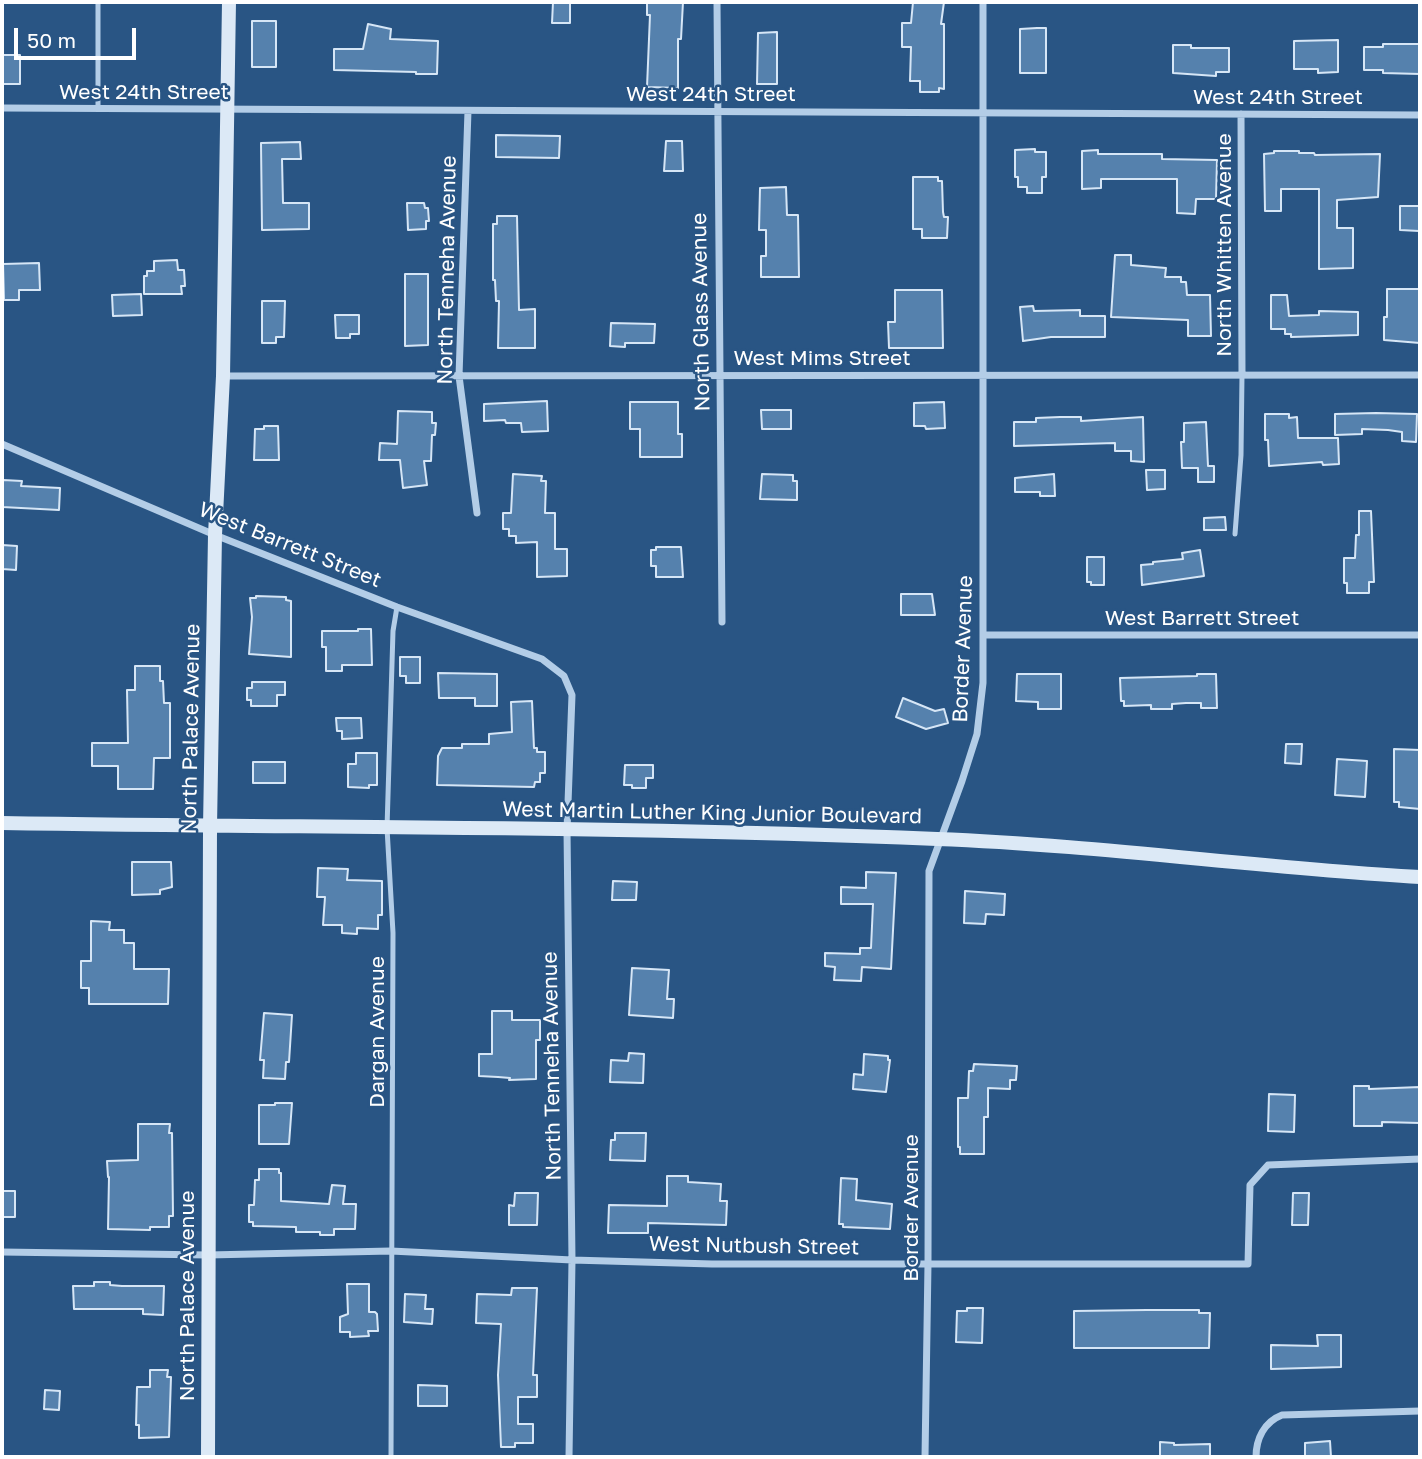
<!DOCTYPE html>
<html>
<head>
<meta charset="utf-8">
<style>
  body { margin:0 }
  #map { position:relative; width:1422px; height:1459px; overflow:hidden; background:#295584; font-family:"Golos Text",sans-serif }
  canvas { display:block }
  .frame { position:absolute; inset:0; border:4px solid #fff; pointer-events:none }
  .scale { position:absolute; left:14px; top:28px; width:122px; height:32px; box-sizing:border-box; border:4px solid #fff; border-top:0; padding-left:9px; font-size:21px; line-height:24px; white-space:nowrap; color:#fff; -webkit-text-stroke:5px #295584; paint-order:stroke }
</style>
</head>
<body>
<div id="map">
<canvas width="1422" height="1459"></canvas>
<div class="frame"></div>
<div class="scale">50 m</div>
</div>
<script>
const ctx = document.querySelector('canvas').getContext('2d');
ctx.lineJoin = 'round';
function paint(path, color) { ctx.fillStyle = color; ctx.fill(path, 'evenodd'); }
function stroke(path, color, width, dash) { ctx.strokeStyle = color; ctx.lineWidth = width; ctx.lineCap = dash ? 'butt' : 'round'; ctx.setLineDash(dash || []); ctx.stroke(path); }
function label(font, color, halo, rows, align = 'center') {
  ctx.font = font + ' "Golos Text",sans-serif'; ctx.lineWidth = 5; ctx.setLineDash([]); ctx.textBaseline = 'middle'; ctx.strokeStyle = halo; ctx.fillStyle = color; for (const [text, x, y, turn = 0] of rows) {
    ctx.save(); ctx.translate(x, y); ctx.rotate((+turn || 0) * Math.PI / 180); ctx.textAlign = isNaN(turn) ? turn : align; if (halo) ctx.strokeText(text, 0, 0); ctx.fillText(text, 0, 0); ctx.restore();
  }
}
const building = new Path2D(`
  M553,2H570V23H552Z
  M647,2H683L681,39H678V88L647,87L650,15H647Z
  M913,2H944L941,24H944V89L939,88V92H920V81H910L911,47H902V23H911Z
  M252,21H276V67H252Z
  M368,24L391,29L390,39L438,41L437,74H416V72L334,70V49H363Z
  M1037,28H1046V73H1020V29Z
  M777,32V84H757L758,33Z
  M1338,40V72L1318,73V69H1294V41Z
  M1383,44H1420V74L1383,73V70H1364V47H1383Z
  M1173,45H1191V48H1229V72H1216V76L1173,73Z
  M2,55H20V84H2Z
  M496,135L560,136L559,158L496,157Z
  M666,141H682L683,171H664Z
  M300,142L301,159H282L283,203H309V229L262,230L261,143Z
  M1035,149V152H1046V177H1042V193H1027V187H1018V177H1015V150Z
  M1098,150V154H1162V159L1217,160L1216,199H1196L1195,214L1177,213V179H1101V188L1082,189V151Z
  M1274,151H1299V153H1314L1315,155L1380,154L1378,197L1337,200V228H1353V268L1319,269V189H1281V211H1265L1264,154L1274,153Z
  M913,177H938V181H942L943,212L944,217H948L947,238H922V229H913Z
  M786,187L787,215H798L799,277H761V256H766V230H759L760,188Z
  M407,203H424L425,208H428L429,221H426V229L408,230Z
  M1400,206H1420L1419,231L1400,230Z
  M497,216H517L519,310L535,309V348H498L499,301H496L495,280H493V224H497Z
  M1115,255H1131V265L1166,268L1165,277H1181V282H1186L1187,295H1210L1211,336H1188V320L1111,317Z
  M177,260L178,270H184L185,286H181L182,294H144V276H147V271H154V261Z
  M39,263L40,290H19V300H4L3,264Z
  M405,274H428V345L405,346Z
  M1387,289H1420V343L1384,340V317H1387Z
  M895,290H942L943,348H889L888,322H895Z
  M141,294L142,315L113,316L112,295Z
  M1271,295H1287L1289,316L1319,315V311L1358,312V335L1291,337V334H1285V329H1271Z
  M262,301H285L284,337H276V343H262Z
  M1033,306L1034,311L1080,310V316H1105V337H1051L1023,341L1020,307Z
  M335,315H359V334H350V338H336Z
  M611,323L655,324L654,343H625V347L610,346Z
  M547,401L548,431L522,432L521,423H506L505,420L484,421V404Z
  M630,402H678V434H682V457H640V429H630Z
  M944,402L945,428L926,429L925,426H914V403Z
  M761,410H791V429H762Z
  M398,411L432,412V423H436L435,435H432L431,461H424L427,485L403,488L400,460H379L380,443L397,444Z
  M1376,413L1417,414L1416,442L1402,441V432L1388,430L1362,429V434L1335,435V414Z
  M1265,414H1289V418L1297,417L1298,438H1338L1339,464L1323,465L1322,462L1269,466L1268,440H1265Z
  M1060,417H1081V421L1143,417L1144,462L1131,461V451H1115V443L1014,446V422H1036V418Z
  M1206,422L1208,466H1214V482H1198V468H1182L1181,442H1184V423Z
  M264,426H278L279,460H254L255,429H264Z
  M1146,470H1165V489L1147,490Z
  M513,474L542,476L541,481H546L545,513H555V549H567V576L537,577V542L516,543V536H509V529H503V513H511Z
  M762,474L793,475V481H797V500L760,499Z
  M1054,474L1055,496H1040V492H1015V478Z
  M3,480L22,481L21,486L60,488L59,510L2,507Z
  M1359,511H1371L1374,582H1369V593H1347V583H1344V558H1355L1356,535H1359Z
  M1225,517L1226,530H1204V518Z
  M2,545L17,546L16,570L2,569Z
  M656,547H681L683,577H656V566H651V550H656Z
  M1200,550L1204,576L1142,585L1141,565L1153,564V562L1183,559L1182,553Z
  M1087,557H1104V585H1091V582H1087Z
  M901,594H932L935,615H901Z
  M256,596L286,597V600L291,601V657L249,654L252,617L250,598H256Z
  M358,629H371L372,665H342V671H326V647H322V631H358Z
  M400,657H420V683H406V676H400Z
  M135,666H160V681H163L164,703H170V758H154L153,789H118V766H92V743H128L127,690H135Z
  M438,673L497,674V706H475V698H439Z
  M1017,674H1061V709H1038V702L1016,701Z
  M1197,674H1216L1217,708H1201V703H1186L1172,704V709H1151V705L1124,706V701H1121L1120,678L1197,676Z
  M252,682H285V695H277V706H251V700H247V688H252Z
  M903,698L935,711L944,709L948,723L926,729L896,717Z
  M532,701L534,748H537V752H545V773H540V782H535L534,787L437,785L438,756L442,748H462V744H489V734L512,732L511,702Z
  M336,718H361L362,738L342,739V731H337Z
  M1286,744H1302L1301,764L1285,763Z
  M1394,749L1420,750V809L1399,807V802H1394Z
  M356,753H377V785H369V788L348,787V764H356Z
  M1337,759L1367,761L1365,797L1335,795Z
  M253,762H285V783H253Z
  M625,765H653V778H646V788H632V785H624Z
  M132,862H171L172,887L160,890V894L132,895Z
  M318,868L348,869L347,880L382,881V915H378V929L357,928V934L342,933V925H323L325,897H317Z
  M866,872L896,873L891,969L862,967L861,981L834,980L835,967L825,966V953L860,954V948H871L873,904H841V887L866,888Z
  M613,881L637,882L636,900H612Z
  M965,891L1005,894L1004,915L986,914L985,924L964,923Z
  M91,921L110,922L109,930H124V943H134V969H169L168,1004H89V988H81V961H91Z
  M632,968L669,970L667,999H674L673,1018L629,1015Z
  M492,1011H512V1020H540V1040H536V1079L509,1080L510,1078L498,1077L479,1076V1054H492Z
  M264,1013L292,1015L289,1062H286L285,1079L263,1078L264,1060H260Z
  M629,1053L644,1054L643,1083L610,1082L611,1060L628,1061Z
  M864,1054L888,1056V1060H890L886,1092L853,1089L854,1074L863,1075Z
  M974,1064L1017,1066L1016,1080H1010V1089L988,1088V1117H984V1154H960V1147H958V1098H968L969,1071H973Z
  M1354,1086H1369V1089L1420,1087V1123L1382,1122V1126H1354Z
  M1269,1094L1295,1095L1294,1132L1268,1131Z
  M275,1103H292L289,1144H259V1105H275Z
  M138,1124H170L169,1133H172L173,1216H169V1227H150V1230L108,1229L109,1177H108L107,1161L138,1160Z
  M615,1133H646L645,1161L610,1160L611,1140H615Z
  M259,1169H279V1173H281V1201L329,1204L332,1185L345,1186L343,1204H356L355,1229H334V1235H320V1232H296V1227L253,1226V1222H249V1205H254L255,1180H259Z
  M667,1176H688V1182L721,1184L720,1201H727L726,1225L648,1223V1233H608L609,1205L667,1206Z
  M841,1178L857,1179L856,1200L892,1204L890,1229L843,1227V1224H839Z
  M2,1191H15V1217H2Z
  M515,1193H538L537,1225H509V1205L514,1206Z
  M1293,1193H1309L1308,1225H1292Z
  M94,1282H110V1285L122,1286H164L163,1315L143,1314V1309H74L73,1286H94Z
  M347,1284H369V1312H375L377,1314L378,1331H368L369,1336L350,1337V1332H340V1317L348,1314Z
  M512,1288H537L533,1375H537V1397H518V1424H533V1443H515V1447H501L498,1375L501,1324L476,1323L477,1294L511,1295Z
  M405,1294L426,1295L425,1309H433L432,1324L404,1322Z
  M967,1308H983L982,1343L956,1342L957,1311H967Z
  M1147,1310H1199V1313H1210L1209,1348H1074V1311Z
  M1317,1335H1341V1367L1271,1369V1345L1318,1346Z
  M150,1370H168L167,1377H171L169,1437L139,1438V1425H136L137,1387H150Z
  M418,1385L447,1386V1406H418Z
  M45,1390L60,1391L59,1410L44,1409Z
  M1330,1441L1331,1457H1305V1443Z
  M1160,1442L1174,1443V1445L1210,1444V1457H1160Z`);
const lane = new Path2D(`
  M98,2V109
  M1235,534L1241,455L1242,375
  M391,1457L393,933L387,828L393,631L397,607`);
const street = new Path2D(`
  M717,2L722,622
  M2,108L1420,115
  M468,111L459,376L477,513
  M1241,114L1242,375
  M223,376L1420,375
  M2,444L215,535L397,607L542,659L564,676L572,695L567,830L572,1260L569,1457
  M984,635H1420
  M2,1252L208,1255L391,1251L572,1260L712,1264H1248L1250,1185L1268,1165L1420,1159
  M925,1457L928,1264L929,871L962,781L977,734L983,683V2
  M1256,1457C1256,1439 1264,1422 1282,1415L1420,1411`);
const secondary = new Path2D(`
  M2,823C313,828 625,826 937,839C1098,845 1259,868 1420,877
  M208,1457L210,827L215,535L223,376L229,2`);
const streetNames = [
  ["West 24th Street",144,92],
  ["West 24th Street",711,94],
  ["West 24th Street",1278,97],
  ["North Whitten Avenue",1224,245,-90],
  ["North Tenneha Avenue",447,270,-89],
  ["North Glass Avenue",701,312,-91],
  ["West Mims Street",822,358],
  ["West Barrett Street",290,545,22],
  ["West Barrett Street",1202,618],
  ["Border Avenue",963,649,-88],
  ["North Palace Avenue",191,729,-89],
  ["West Martin Luther King Junior Boulevard",712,813,1],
  ["Dargan Avenue",377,1032,-90],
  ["North Tenneha Avenue",552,1066,-91],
  ["Border Avenue",911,1208,-90],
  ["West Nutbush Street",754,1246,1],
  ["North Palace Avenue",187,1296,-90]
];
paint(building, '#5581ad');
stroke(building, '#d6e6f6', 2);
stroke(lane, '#b3cde7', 5);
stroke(street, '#b3cde7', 7);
stroke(secondary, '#dce9f6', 14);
label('21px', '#fff', '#295584', streetNames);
</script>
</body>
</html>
